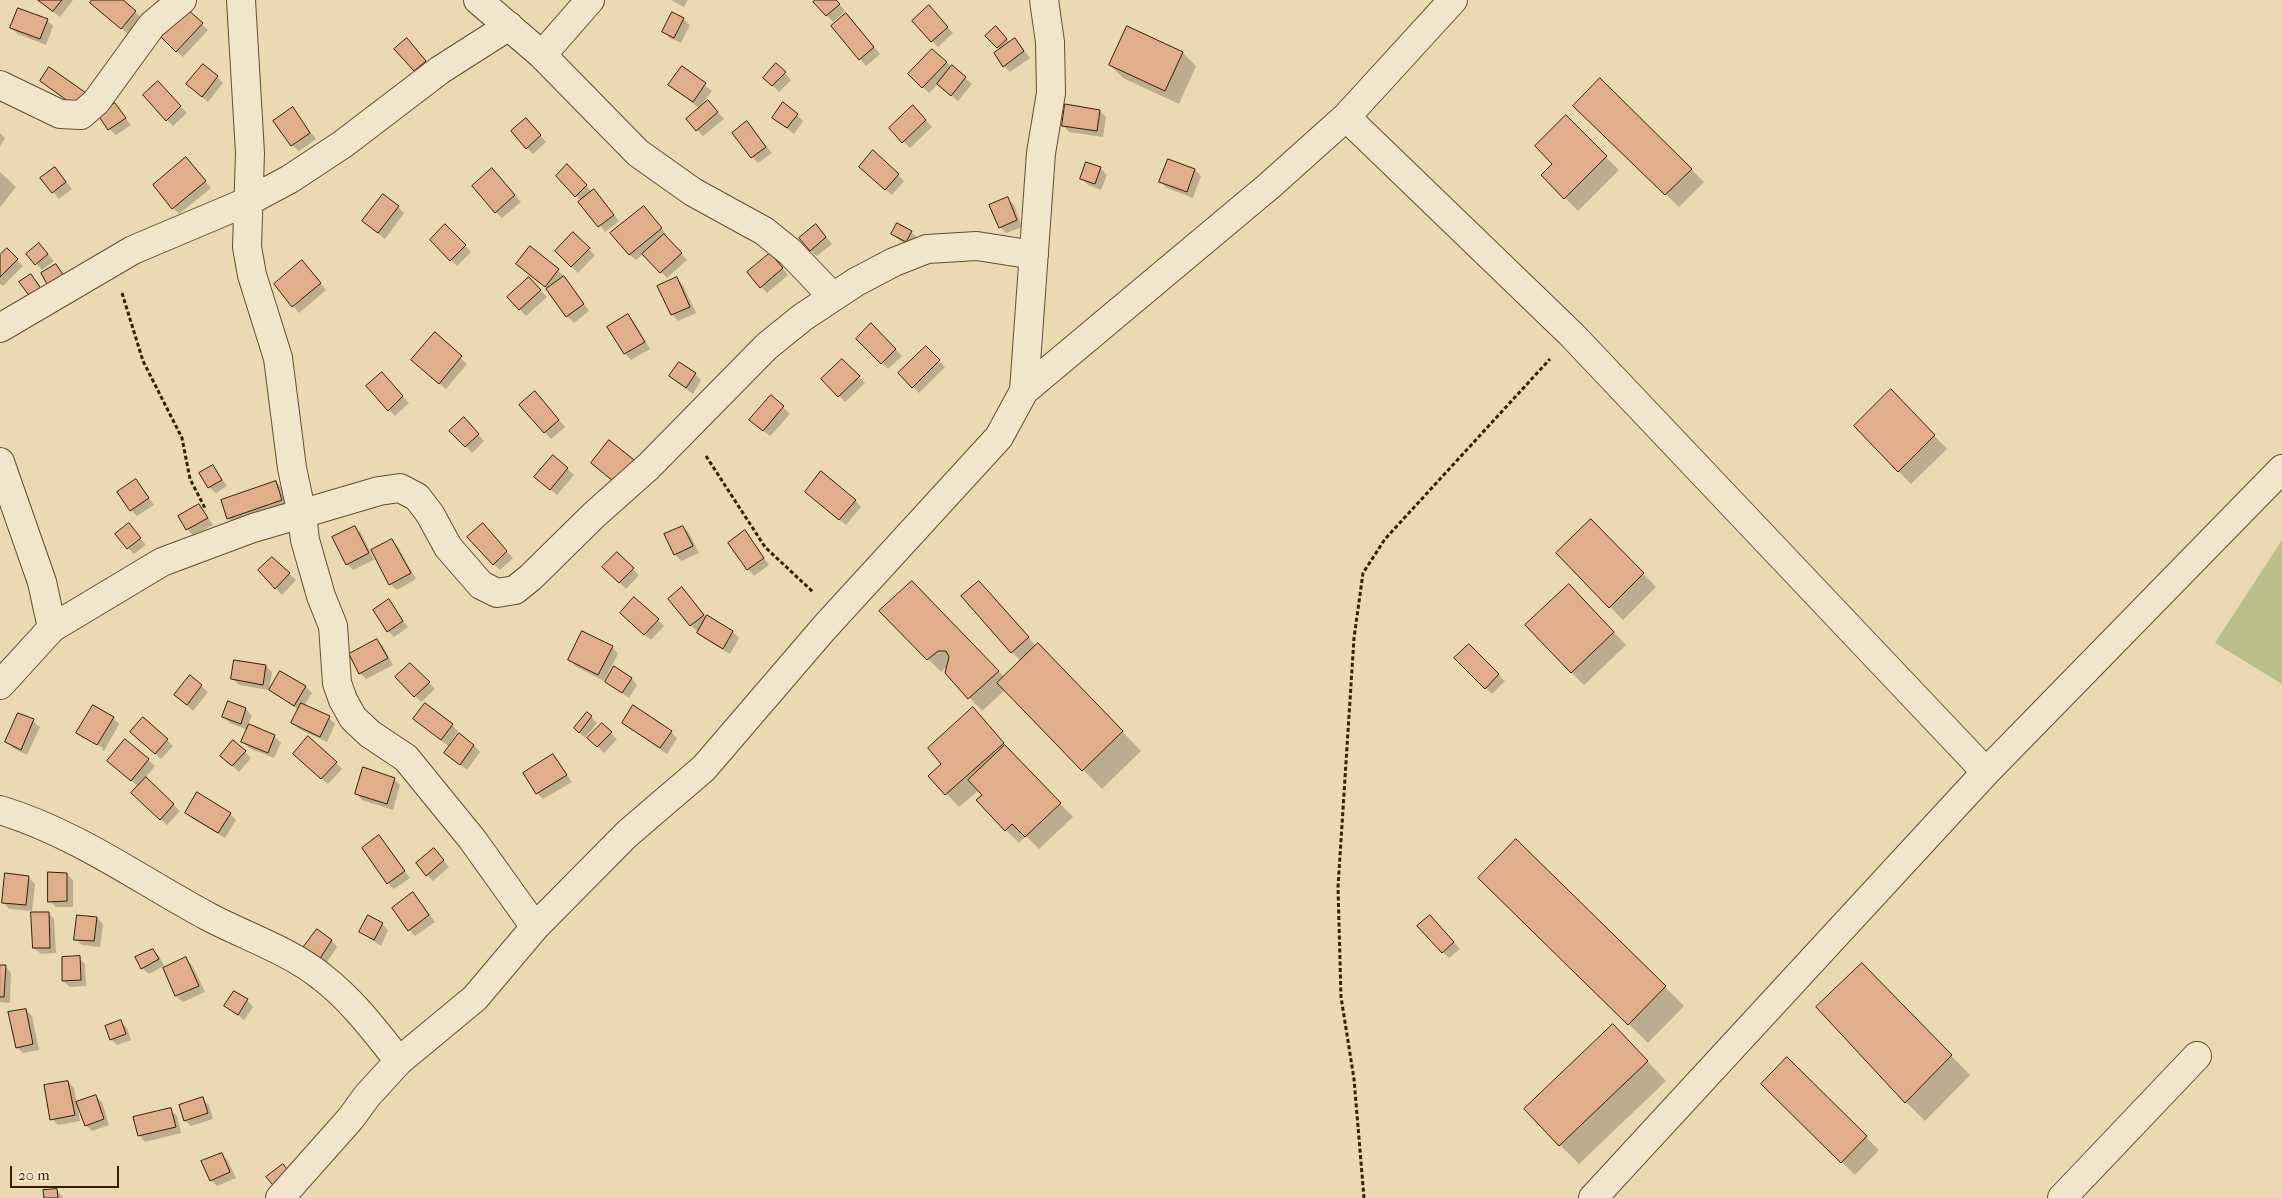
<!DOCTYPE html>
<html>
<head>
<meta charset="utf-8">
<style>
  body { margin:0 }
  #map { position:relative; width:2282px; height:1198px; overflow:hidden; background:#ead9b1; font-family:"IM FELL French Canon",serif }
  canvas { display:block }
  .scale { position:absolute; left:10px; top:1166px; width:109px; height:22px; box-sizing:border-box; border:2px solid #361e04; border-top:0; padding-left:6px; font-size:15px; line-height:18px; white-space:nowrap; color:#361e04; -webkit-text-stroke:4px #f1e6cc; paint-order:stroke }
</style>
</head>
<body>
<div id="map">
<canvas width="2282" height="1198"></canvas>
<div class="scale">20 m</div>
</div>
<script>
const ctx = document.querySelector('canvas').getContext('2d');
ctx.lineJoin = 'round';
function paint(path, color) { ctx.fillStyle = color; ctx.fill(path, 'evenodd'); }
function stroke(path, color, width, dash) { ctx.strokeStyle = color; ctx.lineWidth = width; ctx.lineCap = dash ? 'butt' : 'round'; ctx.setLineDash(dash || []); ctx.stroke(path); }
const green = new Path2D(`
  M2282,540V684L2215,643Z`);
const shadow = new Path2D(`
  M38,0H73L60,17Z
  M94,0H122L142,18L128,34L98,9Z
  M671,0H688L684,7Z
  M817,0H836L845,11L833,22L815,2Z
  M188,11L208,30L183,57L162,37Z
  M935,13L953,33L938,47L914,21Z
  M683,19L690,25L681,43L670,38L664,32Z
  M47,20L53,26L46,45L18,34L11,28Z
  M852,21L880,54L866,66L860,59Z
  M1128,27L1183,53L1196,66L1179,104L1123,78L1110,65Z
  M1003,34L1010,43L1015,40L1030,58L1010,72L1004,66L1000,50L987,36Z
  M413,46L431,68L421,77L396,49Z
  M932,50L972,84L958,101L938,84L929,93L910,74Z
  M777,65L791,80L779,92L765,78Z
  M682,68L712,91L699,108L670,85Z
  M217,77L223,83L208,102L187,84Z
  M1600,80L1704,182L1679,207L1575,106Z
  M41,81L86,114L48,87Z
  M158,83L187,113L173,126L167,120Z
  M708,102L724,119L703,136L697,130Z
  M115,105L131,125L116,135L109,129Z
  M292,109L316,139L299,151L292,145Z
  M1100,111L1106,117L1103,137L1069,132L1063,125Z
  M919,113L932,127L910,148L890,128Z
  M797,115L803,121L794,134L774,118Z
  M1566,117L1619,170L1578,211L1542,175L1554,164Z
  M747,123L772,153L758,163L752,157Z
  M532,126L546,142L533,154L527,148Z
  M0,133L5,138L0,146Z
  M186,159L211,188L179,214L173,208Z
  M1169,160L1195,170L1201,176L1193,198L1167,188L1160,182Z
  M1100,168L1107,175L1101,190L1088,185L1081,178Z
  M0,172L16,187L0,207Z
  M574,172L592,192L600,197L619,221L605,232L581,201L557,176Z
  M867,173L898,175L904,181L892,195Z
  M61,175L72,189L59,199L42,178Z
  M498,176L521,202L502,218L496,212Z
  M1008,199L1014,205L1022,227L1006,233L1000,227Z
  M398,207L404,213L385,239L370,227Z
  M650,214L667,235L665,237L687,260L667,278L643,254L636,260L629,254Z
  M897,225L911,232L918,238L913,248L899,240L892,234Z
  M445,226L471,252L457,266L432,240Z
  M822,232L832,244L817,256L810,250Z
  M573,234L595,255L578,273L556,251Z
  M531,248L564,276L589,311L574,323L567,316L548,289L524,270Z
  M7,250L23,266L3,286L0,284V256Z
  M45,251L54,261L42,270L28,254Z
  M776,261L788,275L767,293L749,273Z
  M308,268L326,290L299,313L275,284Z
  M676,279L683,285L696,313L678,321L672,314Z
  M536,285L547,297L526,316L509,297Z
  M628,316L634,322L650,349L631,360L625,354L609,327Z
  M871,325L902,356L888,369L858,339Z
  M435,334L467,364L446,389L419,366Z
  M926,348L945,367L919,393L900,373Z
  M842,361L865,383L845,402L823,379Z
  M695,374L701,380L693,394L670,376Z
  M388,380L409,403L395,416L389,410Z
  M772,397L790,414L770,436L757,426Z
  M541,399L565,427L551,439L521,405Z
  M1904,404L1947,449L1911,484L1855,426Z
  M470,425L484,441L472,453L466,446Z
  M553,456L574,475L557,495L542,483Z
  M212,466L227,486L216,493L209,487Z
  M135,480L154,505L137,516L131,510Z
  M276,482L282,488L288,506L235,524L228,518Z
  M813,498L855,500L861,507L846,525Z
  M199,505L213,525L193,535L187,529Z
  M1591,520L1656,587L1623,620L1558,553Z
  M129,525L146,545L134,554L128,548Z
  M354,527L361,533L374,560L353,570L347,564Z
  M683,527L689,533L699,553L681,561L675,554L666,535Z
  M489,531L513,558L500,570L494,564Z
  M745,532L769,565L754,576L748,569Z
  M392,540L398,547L416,579L397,590L390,584Z
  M617,553L639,575L626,589L603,567Z
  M272,559L296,580L282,595L260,570Z
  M912,583L1004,677L1021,661L1012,652L992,595L1036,646L1057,664L1141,751L1102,789L1005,690L982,711L946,672L948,666L941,672L881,611Z
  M682,589L707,618L733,632L739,638L730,654L705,639L698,633L701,628L697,631L691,625Z
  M1582,599L1626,645L1584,685L1571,672Z
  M388,601L408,627L394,637L388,631Z
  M628,620H658L664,626L651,640Z
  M377,640L383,646L393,665L366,679L360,673Z
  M1469,645L1505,681L1492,694L1456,658Z
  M612,647L618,654L604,681L575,666L569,659Z
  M410,664L435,689L421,702L397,677Z
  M266,666L272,672L269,690L239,685L233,679Z
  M190,677L208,692L193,711L175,695Z
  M631,678L637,685L629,698L607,682Z
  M306,687L312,693L304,706L329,718L335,724L327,742L299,729L293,723L299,710L270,690Z
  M228,703L246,709L252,716L248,725L275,737L281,743L274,758L249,748L243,742L248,730L230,723L223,717Z
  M587,713L597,723L585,738L575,728Z
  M19,714L33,721L40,727L27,755L13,748L7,742Z
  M113,718L119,724L104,751L84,739L102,750L103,748L83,736V739L78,733Z
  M415,719L452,725L458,731L448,746Z
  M986,722L1015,757L1073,817L1039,849L1026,836L1019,843L1006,830L979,790L959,807L930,776Z
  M623,723L671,732L677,738L667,754Z
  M602,725L617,739L604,753L589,738Z
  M138,738L167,740L173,746L161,759Z
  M474,745L480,752L467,770L446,753Z
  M245,752L251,758L239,772L221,756Z
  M553,756L572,782L543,799L537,793Z
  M148,760L155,766L145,778L180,811L167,825L138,799V786L115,767Z
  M301,760L336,763L342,769L328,784Z
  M394,779L400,785L393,810L362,800L356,793Z
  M186,813L230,814L236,820L225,838L193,819Z
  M379,837L410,878L394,889L388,883Z
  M440,856L449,867L433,881L427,875Z
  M67,874L73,880V907H56L50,901Z
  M29,878L35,884L32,911L9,909L3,902Z
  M1499,897L1665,987L1684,1006L1648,1043Z
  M419,900L435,922L415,936L409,930Z
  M48,913L54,919L56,953L41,954L34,948Z
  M97,918L103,924L100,947L82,945L75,939Z
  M1436,922L1460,949L1449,958L1443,952Z
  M382,924L388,930L381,946L361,932Z
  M331,940L337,947L325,965L310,955Z
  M153,950L159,956L165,968L186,959L192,965L205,992L183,1002L176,996L164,966L149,974L142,968Z
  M79,958L85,964L86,986L70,987L63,981Z
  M1862,965L1970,1075L1925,1121L1906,1102Z
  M0,966H5L11,973L10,1003L0,1002Z
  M247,1000L253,1007L244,1020L226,1006Z
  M26,1010L32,1016L39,1050L23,1053L17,1047Z
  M120,1021L127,1028L131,1040L117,1045L111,1039Z
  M1632,1045L1666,1081L1579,1164L1560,1145Z
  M1787,1059L1879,1150L1855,1175L1762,1084Z
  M68,1082L74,1088L77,1103L95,1096L102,1102L109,1125L92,1131L86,1125L77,1104L80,1121L58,1125L52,1119Z
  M202,1099L209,1105L213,1119L191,1126L185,1120Z
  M170,1110L177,1116L181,1133L145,1142L139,1135Z
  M222,1154L228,1161L236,1178L217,1186L211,1180Z
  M57,1190L63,1198H45Z`);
const building = new Path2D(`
  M38,0H62L53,11Z
  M92,0H123L136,11L121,29L90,3Z
  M816,0H836L840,4L826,16L813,2Z
  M929,5L948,27L931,42L912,21Z
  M18,8L48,19L40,39L10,28Z
  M187,9L203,23L176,52L161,37Z
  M672,12L684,18L674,38L662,32Z
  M846,13L874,47L859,60L831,26Z
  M996,26L1007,39L997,48L985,36Z
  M1127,26L1183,52L1165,91L1109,65Z
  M407,38L426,61L414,71L394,49Z
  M1015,38L1024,51L1003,67L994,53Z
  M932,49L947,62L922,88L908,74Z
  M776,63L786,72L772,86L763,78Z
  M203,64L218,76L202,97L186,84Z
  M952,65L966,77L951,96L937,84Z
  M682,66L706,83L693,102L668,85Z
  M49,67L89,95L79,109L40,81Z
  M1600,78L1692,169L1665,195L1573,106Z
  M158,81L181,106L166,121L143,95Z
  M708,100L718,112L696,131L686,119Z
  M783,102L798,114L787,128L772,118Z
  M115,103L126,118L108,130L98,115Z
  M1065,104L1100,110L1097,131L1062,126Z
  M913,105L926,120L902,143L889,128Z
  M293,107L310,133L291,146L273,121Z
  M1566,115L1607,156L1564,199L1541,175L1552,164L1535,146Z
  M526,118L541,135L526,149L511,131Z
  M747,121L766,147L751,158L732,133Z
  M873,150L899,174L885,190L859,167Z
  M186,157L206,181L172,209L153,185Z
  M1168,159L1195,169L1187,192L1159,182Z
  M1086,162L1101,167L1095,184L1080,179Z
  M567,164L587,185L575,197L556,176Z
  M55,167L66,182L52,193L40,178Z
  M492,168L515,195L495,213L472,186Z
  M594,189L614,215L598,227L578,202Z
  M383,194L399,206L378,233L362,221Z
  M1008,197L1017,220L999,228L989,205Z
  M644,206L662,228L629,255L610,233Z
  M897,223L912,231L906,242L891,234Z
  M445,224L466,245L450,261L430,240Z
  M816,224L826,237L810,251L799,238Z
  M573,232L590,248L571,267L555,251Z
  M664,234L682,253L660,273L642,254Z
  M39,243L48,254L35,265L26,254Z
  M530,246L559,269L545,287L516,264Z
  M7,248L18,259L0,277V255Z
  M770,253L783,268L760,288L747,272Z
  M302,260L321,283L292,307L274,284Z
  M56,264L64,276L48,286L41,273Z
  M31,274L42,290L31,298L19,282Z
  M564,276L584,304L566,317L546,289Z
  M529,277L541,290L519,310L507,297Z
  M677,277L690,307L671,315L657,286Z
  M628,314L645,342L624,354L607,327Z
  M871,323L896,349L881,364L856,339Z
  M435,332L462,356L439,384L411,360Z
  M926,346L940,360L912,388L898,373Z
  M842,359L860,376L838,397L821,379Z
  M679,362L696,373L686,388L669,376Z
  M382,372L403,396L388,411L366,386Z
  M1891,389L1935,435L1898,472L1854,426Z
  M535,391L559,420L544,433L519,405Z
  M771,395L784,406L763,431L749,420Z
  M464,417L479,434L465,447L449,431Z
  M609,440L638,463L619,486L591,463Z
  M553,455L568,468L550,490L534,477Z
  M213,465L222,480L208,488L199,473Z
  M821,471L856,500L839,520L805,492Z
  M136,479L149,498L130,511L117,492Z
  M276,481L282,500L227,519L221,500Z
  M199,504L208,518L186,530L178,516Z
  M1591,519L1644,573L1609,608L1556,553Z
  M129,523L141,538L127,549L115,534Z
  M483,523L507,551L493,565L467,537Z
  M355,526L369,553L346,565L332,537Z
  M683,526L693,546L674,555L664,534Z
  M745,530L764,558L747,570L728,543Z
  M392,539L411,573L389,585L371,550Z
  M617,552L634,568L619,583L602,567Z
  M272,557L290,573L275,589L258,570Z
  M912,581L999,671L968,699L945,673L949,657L946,651H938L927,660L879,611Z
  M979,581L1029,637L1011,653L961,596Z
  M1569,584L1614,632L1571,673L1525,625Z
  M682,587L704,615L690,626L668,599Z
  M634,597L659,619L644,635L620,613Z
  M389,599L403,621L387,632L373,610Z
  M707,615L733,631L723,649L697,633Z
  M582,631L613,646L598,675L568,660Z
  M377,639L388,658L359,674L349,654Z
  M1038,643L1123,731L1082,771L997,683Z
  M1469,644L1499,674L1485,689L1454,658Z
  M234,660L266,665L263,685L231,679Z
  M410,663L430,682L414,697L395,677Z
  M614,666L632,678L622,693L605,682Z
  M280,671L306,686L294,706L269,690Z
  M190,675L202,685L187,705L174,695Z
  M228,701L246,708L241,724L222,717Z
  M301,703L330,716L320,737L291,723Z
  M425,703L453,724L441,740L413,719Z
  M93,705L114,717L97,745L76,733Z
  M633,705L672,731L660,748L622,723Z
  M973,707L1004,743L945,795L928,776L941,764L928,748Z
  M587,712L592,716L579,733L574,728Z
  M18,713L34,719L21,750L5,742Z
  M143,717L168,739L155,754L130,732Z
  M602,723L612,732L597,747L587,738Z
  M249,724L275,735L268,753L241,742Z
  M459,733L474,745L460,765L444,753Z
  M308,736L337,762L321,779L293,754Z
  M125,739L149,759L131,781L107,761Z
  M233,740L246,751L232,766L220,756Z
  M1005,745L1061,803L1025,837L1012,824L1005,831L976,800L982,795L968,780Z
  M553,754L567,775L536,794L523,773Z
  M363,767L395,778L387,804L355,794Z
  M146,777L174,804L160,820L131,793Z
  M197,792L231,813L218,833L185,813Z
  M379,835L405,871L387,884L362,848Z
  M1516,839L1666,986L1628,1025L1478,878Z
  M434,848L444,860L426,876L416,863Z
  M48,872L67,873V901L48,902Z
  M5,873L29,876L26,905L2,903Z
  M413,892L429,915L408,931L392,908Z
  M31,912H49L50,948H33Z
  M77,915L97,917L94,941L74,940Z
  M368,915L383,923L374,940L359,932Z
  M1430,915L1454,942L1442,953L1417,926Z
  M317,929L332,940L319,960L302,949Z
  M153,949L159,959L141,969L135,957Z
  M80,956L81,980L62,981V957Z
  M186,957L199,986L175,996L163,968Z
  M1862,963L1952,1055L1905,1103L1816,1007Z
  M0,965H6L4,997H0Z
  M234,991L248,999L238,1015L224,1006Z
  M26,1009L33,1044L16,1048L8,1012Z
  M121,1020L126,1034L110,1040L105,1026Z
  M1613,1024L1648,1061L1559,1146L1524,1109Z
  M1787,1057L1867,1136L1841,1163L1761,1084Z
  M68,1081L75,1115L50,1120L44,1085Z
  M96,1095L104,1119L85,1126L76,1102Z
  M203,1097L208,1113L184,1121L179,1105Z
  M171,1108L176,1127L138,1136L133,1117Z
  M222,1153L230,1172L210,1181L201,1161Z
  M283,1164L295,1179L279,1192L266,1177Z
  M57,1189L58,1198H44L43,1190Z`);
const path = new Path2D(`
  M122,293L143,361L182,438L190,479L206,510
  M706,456L765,547L813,592
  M1364,1198L1354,1079L1341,997L1338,887L1354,638L1363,573L1385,539L1550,359`);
const minor = new Path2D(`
  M241,0L250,153L247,247L252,275L278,358L292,468L302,515L305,540L321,596L333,626L337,683L343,700L353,718L370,734L406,758L472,839L535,927
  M478,0L542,55L638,153L693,192L764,231L790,252L833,297
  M542,55L590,0
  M0,85L60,114L81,115L96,102L152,25L182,0
  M1346,117L1572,335L1986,772
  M0,328L133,250L249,201L290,179L343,144L440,70L509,26
  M1024,391L1269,186L1346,117L1453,0
  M0,462L42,582L52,628
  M0,685L52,628L162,562L253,528L379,491L400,488L417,497L430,514L448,547L481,585L497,593L515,590L531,577L594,515L649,466L767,346L803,317L856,282L894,262L927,249L977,246L1034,255
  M0,810C76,833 140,880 209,917C245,936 290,951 322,977C353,1001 375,1031 399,1061
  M280,1198L351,1118L367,1096L399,1061L475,998L535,927L627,834L704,768L825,627L999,437L1024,391L1041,153L1051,93L1050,42L1044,0
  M1593,1198L1986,772L2282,469
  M2062,1198L2197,1056`);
paint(green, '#babe89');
paint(shadow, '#0003');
paint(building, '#e1ae8c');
stroke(building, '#361e04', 1);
stroke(minor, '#634d2f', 30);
stroke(path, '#361e04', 3, [4, 2.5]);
stroke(minor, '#f1e6cc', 28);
</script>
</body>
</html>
